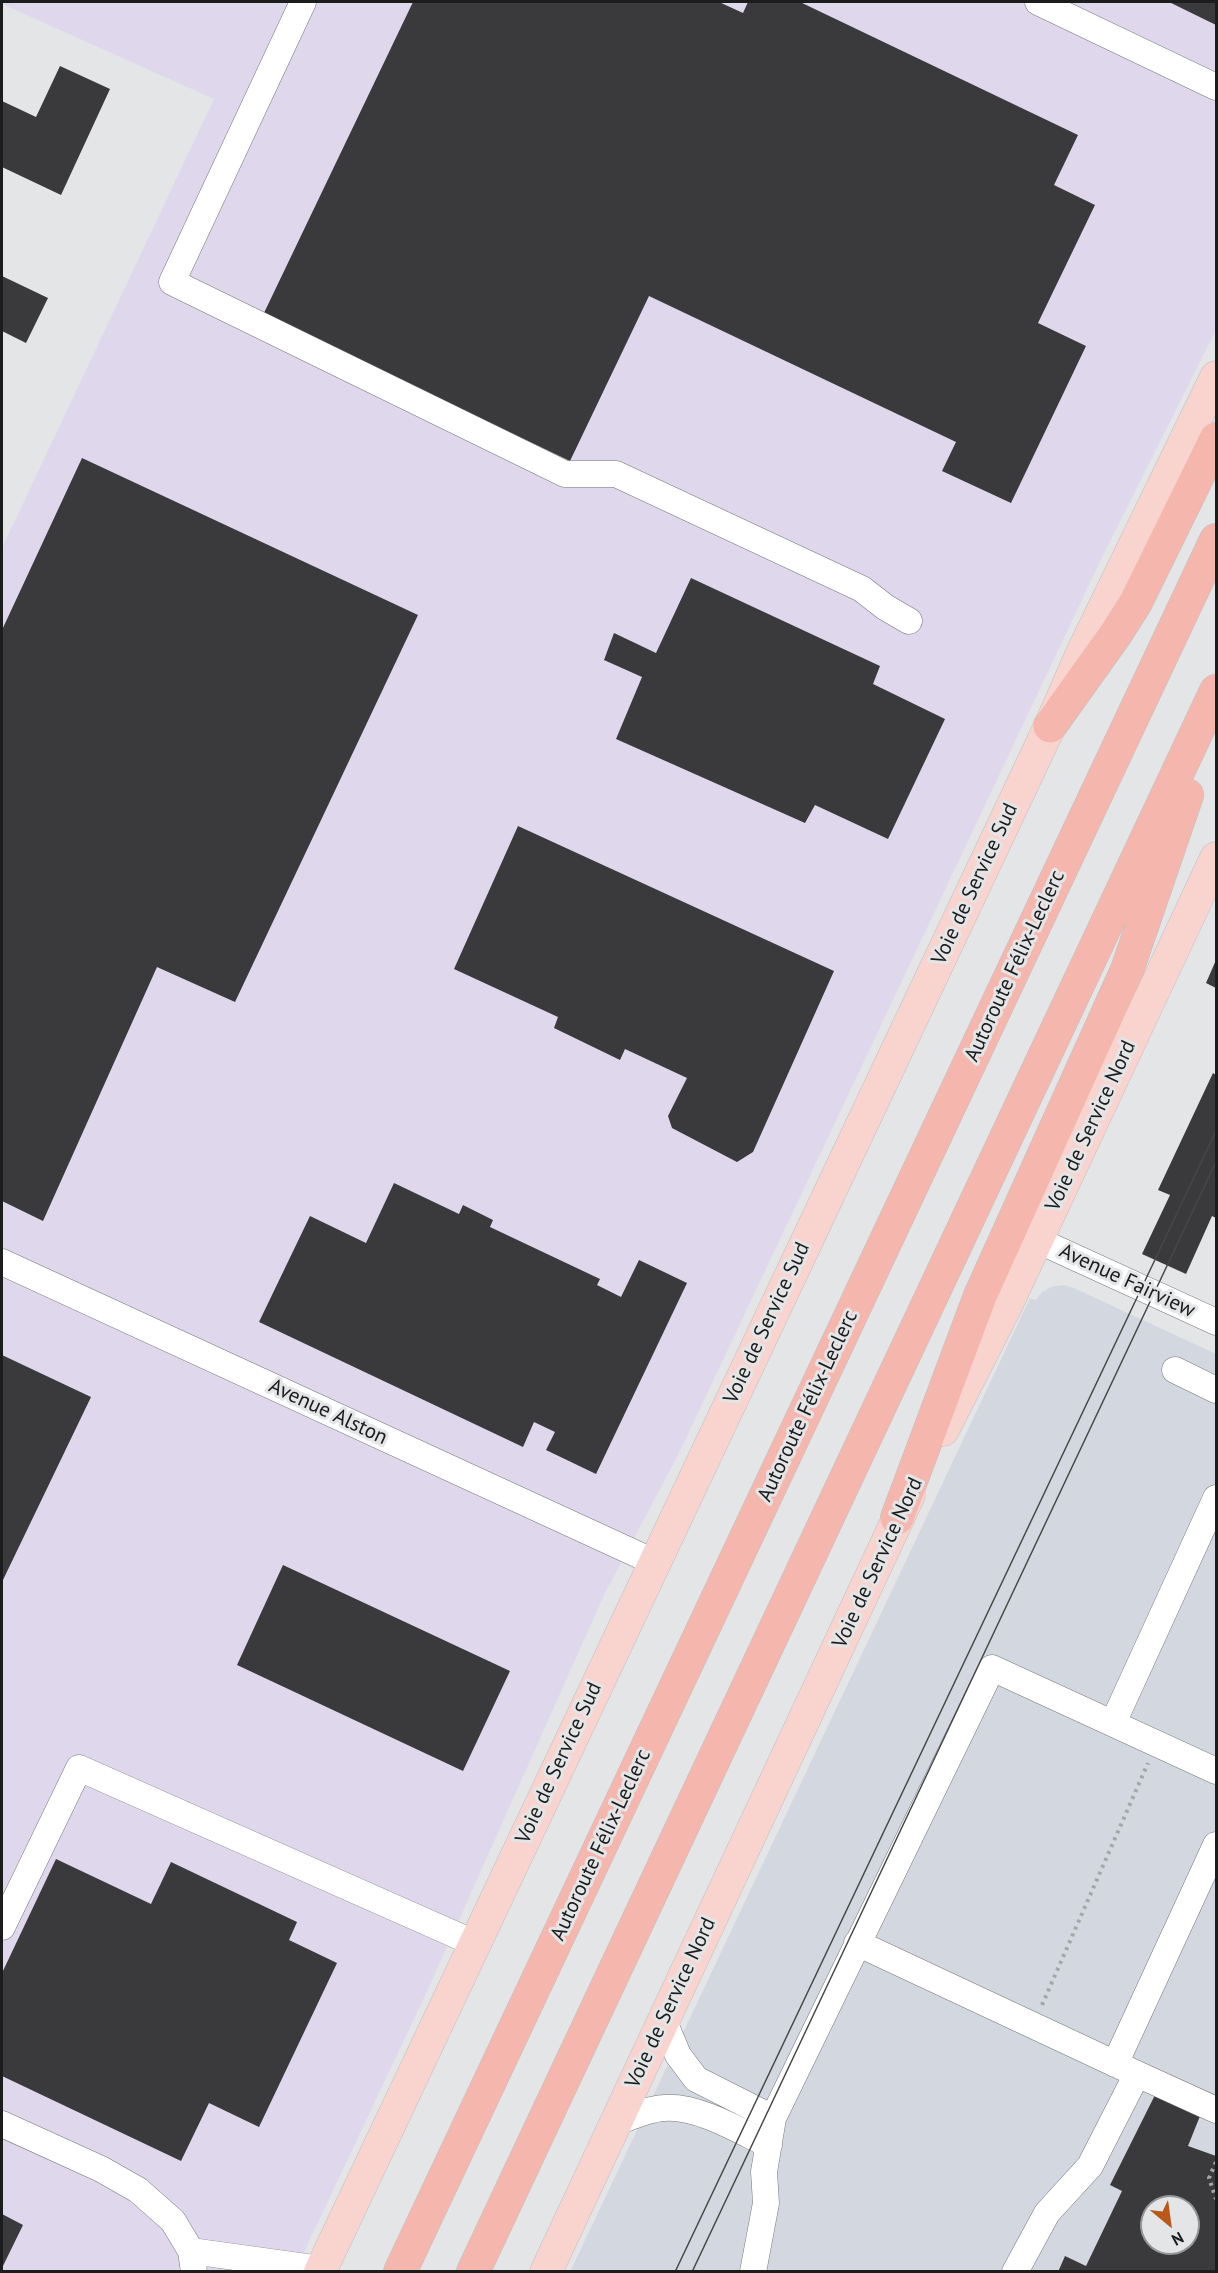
<!DOCTYPE html>
<html>
<head>
<meta charset="utf-8">
<style>
  body { margin:0 }
  #map { position:relative; width:1218px; height:2273px; overflow:hidden; background:#e4e5e7; font-family:"PT Sans",sans-serif }
  canvas { display:block }
  .frame { position:absolute; inset:0; border:3px solid #1b1c1c; pointer-events:none }
  .north { position:absolute; left:1140px; top:2195px; width:60px; height:60px; box-sizing:border-box; background:#e4e5e7; border:2px solid #949596; border-radius:50%; rotate:151deg; font-size:16px; font-weight:700; line-height:24px; text-align:center; color:#1b1c1c }
  .north::after { content:''; display:block; margin:auto; width:21px; height:27px; background:#b95819; clip-path:polygon(50% 0,100% 100%,50% 72%,0 100%) }
</style>
</head>
<body>
<div id="map">
<canvas width="1218" height="2273"></canvas>
<div class="frame"></div>
<div class="north">N</div>
</div>
<script>
const ctx = document.querySelector('canvas').getContext('2d');
ctx.lineJoin = 'round';
function paint(path, color) { ctx.fillStyle = color; ctx.fill(path, 'evenodd'); }
function stroke(path, color, width, dash) { ctx.strokeStyle = color; ctx.lineWidth = width; ctx.lineCap = dash ? 'butt' : 'round'; ctx.setLineDash(dash || []); ctx.stroke(path); }
function label(font, color, halo, rows, align = 'center') {
  ctx.font = font + ' "PT Sans",sans-serif'; ctx.lineWidth = 6; ctx.setLineDash([]); ctx.textBaseline = 'middle'; ctx.strokeStyle = halo; ctx.fillStyle = color; for (const [text, x, y, turn = 0] of rows) {
    ctx.save(); ctx.translate(x, y); ctx.rotate((+turn || 0) * Math.PI / 180); ctx.textAlign = isNaN(turn) ? turn : align; if (halo) ctx.strokeText(text, 0, 0); ctx.fillText(text, 0, 0); ctx.restore();
  }
}
const built = new Path2D(`
  M1063,1285L1074,1288L1216,1354V2271L570,2272L1030,1298L1036,1300L1042,1292L1051,1287ZM1152,2207H1188V2243H1152Z`);
const industrial = new Path2D(`
  M2,2H1216V330L1104,553L679,1453L604,1595L429,1987L295,2271H2V548L214,99L2,4Z`);
const building = new Path2D(`
  M413,2H719L743,13L748,2H800L1078,135L1054,185L1095,205L1038,323L1086,346L1011,503L942,471L956,442L649,296L570,461L263,315Z
  M1169,2H1216V25Z
  M60,66L110,89L61,195L2,167V101L36,117Z
  M2,276L48,298L26,343L2,331Z
  M82,458L418,615L235,1002L157,967L43,1221L2,1201V630Z
  M691,578L880,666L873,684L945,719L888,839L815,805L805,823L616,739L642,677L604,660L614,633L656,653Z
  M518,826L834,971L753,1152L737,1162L672,1128L668,1116L687,1078L625,1049L620,1060L554,1028L558,1017L454,969Z
  M1216,960V988L1206,983Z
  M1213,1073L1216,1075V1218L1212,1216L1186,1274L1142,1254L1170,1195L1158,1190Z
  M394,1183L459,1214L463,1205L493,1220L490,1227L600,1279L597,1285L621,1297L639,1260L687,1283L596,1474L546,1450L555,1432L534,1422L523,1447L259,1322L310,1216L366,1243Z
  M2,1355L91,1397L2,1582Z
  M283,1565L510,1671L463,1771L237,1665Z
  M56,1859L151,1904L171,1862L297,1922L289,1940L337,1963L259,2127L209,2103L181,2161L2,2076V1973Z
  M1156,2093L1202,2111L1188,2146L1216,2156V2272H1058L1065,2256L1086,2266L1122,2191L1110,2185ZM1152,2207H1188V2243H1152Z
  M2,2214L23,2225L2,2268Z`);
const path = new Path2D(`
  M1042,2005L1148,1763
  M1216,2162L1209,2178L1216,2199`);
const minor = new Path2D(`
  M303,2L172,282L565,474H616L862,589L885,607L909,621
  M1038,2L1216,87
  M1037,1240L1216,1322
  M2,1262L654,1562
  M1175,1370L1216,1390
  M1113,1723L1216,1498
  M2,1927L79,1768L474,1943
  M857,1943L1137,2074
  M663,2019L678,2055L696,2079L773,2118
  M1115,2064L1216,1845
  M615,2123C631,2117 647,2109 664,2108C697,2105 740,2131 769,2145
  M2,2124L101,2169L138,2190L173,2221L191,2251L194,2272
  M191,2251L321,2269
  M753,2272L766,2203L764,2172L773,2118L992,1668L1216,1771
  M1015,2272L1047,2213L1090,2166L1137,2074L1216,2110`);
const major = new Path2D(`
  M943,1430L1006,1306L1216,858
  M320,2272L1050,726L1083,651L1216,377
  M546,2272L909,1495`);
const highway = new Path2D(`
  M1050,726L1115,635L1136,602L1216,439
  M897,1518L980,1296L1127,970L1187,795
  M400,2272L1216,540
  M473,2272L1216,691`);
const tram = new Path2D(`
  M675,2272L1216,1131
  M692,2272L1216,1162`);
const streetNames = [
  ["Voie de Service Sud",975,884,-65],
  ["Autoroute Félix-Leclerc",1015,966,-65],
  ["Voie de Service Nord",1091,1126,-65],
  ["Avenue Fairview",1127,1281,25],
  ["Voie de Service Sud",767,1323,-65],
  ["Autoroute Félix-Leclerc",808,1406,-65],
  ["Avenue Alston",328,1412,25],
  ["Voie de Service Nord",878,1563,-65],
  ["Voie de Service Sud",559,1763,-65],
  ["Autoroute Félix-Leclerc",601,1845,-65],
  ["Voie de Service Nord",671,2003,-65]
];
paint(built, '#d3d8e0');
paint(industrial, '#dfd7ec');
paint(building, '#3a393b');
stroke(minor, '#767779', 27);
stroke(major, '#bfbfbf', 33);
stroke(highway, '#bfbfbf', 34);
stroke(path, '#a5a6a8', 4, [3, 4.5]);
stroke(minor, '#fff', 26);
stroke(major, '#f9d4ce', 32);
stroke(highway, '#f5b7ad', 33);
stroke(tram, '#464747', 1.5);
label('21px', '#1b1c1c', '#e4e5e7', streetNames);
</script>
</body>
</html>
